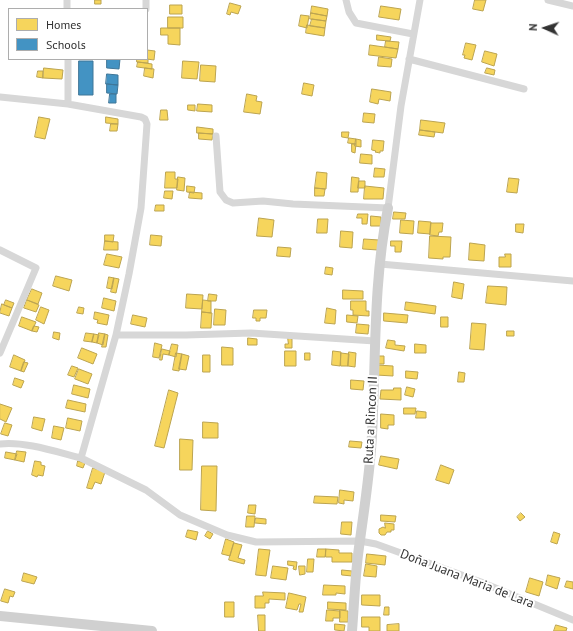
<!DOCTYPE html>
<html>
<head>
<meta charset="utf-8">
<style>
  body { margin:0 }
  #map { position:relative; width:573px; height:631px; overflow:hidden; background:#fff; font-family:"PT Sans",sans-serif }
  canvas { display:block }
  .legend { position:absolute; left:8px; top:8px; width:140px; height:52px; box-sizing:border-box; background:#fff; border:1px solid #adadad; margin:0; padding:5px 7px; list-style:none; font-size:12px; color:#333 }
  .legend li { display:flex; align-items:center; gap:8px; height:20px }
  .legend b { width:20px; border:1px solid #adadad }
  .north { position:absolute; left:525px; top:8px; width:40px; height:40px; -webkit-text-stroke:3px #fff; paint-order:stroke; rotate:273deg; font-size:11px; font-weight:700; line-height:16px; text-align:center; color:#333 }
  .north::after { content:''; display:block; margin:auto; width:14px; height:18px; background:#333; clip-path:polygon(50% 0,100% 100%,50% 72%,0 100%) }
</style>
</head>
<body>
<div id="map">
<canvas width="573" height="631"></canvas>
<ul class="legend">
<li><b style="height:11px;background:#f6d55c"></b>Homes</li>
<li><b style="height:11px;background:#4393c3"></b>Schools</li>
</ul>
<div class="north">N</div>
</div>
<script>
const ctx = document.querySelector('canvas').getContext('2d');
ctx.lineJoin = 'round';
function paint(path, color) { ctx.fillStyle = color; ctx.fill(path, 'evenodd'); }
function stroke(path, color, width, dash) { ctx.strokeStyle = color; ctx.lineWidth = width; ctx.lineCap = dash ? 'butt' : 'round'; ctx.setLineDash(dash || []); ctx.stroke(path); }
function label(font, color, halo, rows, align = 'center') {
  ctx.font = font + ' "PT Sans",sans-serif'; ctx.lineWidth = 4; ctx.setLineDash([]); ctx.textBaseline = 'middle'; ctx.strokeStyle = halo; ctx.fillStyle = color; for (const [text, x, y, turn = 0] of rows) {
    ctx.save(); ctx.translate(x, y); ctx.rotate((+turn || 0) * Math.PI / 180); ctx.textAlign = isNaN(turn) ? turn : align; if (halo) ctx.strokeText(text, 0, 0); ctx.fillText(text, 0, 0); ctx.restore();
  }
}
const homes = new Path2D(`
  M95,0H101V4H95Z
  M475,0H486L483,11L473,9Z
  M230,3L241,6L238,14L231,12L230,15L227,14Z
  M170,5H182V14H170Z
  M312,6L328,9L327,16L311,13Z
  M381,6L401,9L399,20L379,17Z
  M311,13L327,16L326,21L310,19Z
  M301,15L309,16L307,28L299,26Z
  M168,17H183V28H168Z
  M312,19L326,21L325,28L310,26Z
  M307,25L325,28L324,36L306,33Z
  M161,28H180V45L168,44V35H161Z
  M377,35L391,37L390,41L377,40Z
  M386,41L399,42L398,49L385,47Z
  M466,43L476,45L472,60L464,58L465,55H463Z
  M370,45L398,49L396,58L369,55Z
  M147,50L155,51L154,60L147,59Z
  M485,51L497,54L494,66L482,62Z
  M379,57L392,59L391,67L378,66Z
  M137,59H148V63L137,62Z
  M183,61L199,62L197,79L182,78Z
  M138,62L152,64V69L137,67Z
  M201,65L216,66L215,82L200,81Z
  M44,68L63,70L62,79L43,78Z
  M145,68L154,69L153,78L144,76Z
  M487,68L495,70L494,75L485,73Z
  M38,71H43V78L37,77Z
  M304,83L314,85L312,96L302,94Z
  M372,89L391,92L390,101L379,99L378,104L370,102Z
  M247,94L257,96L256,101L262,102L260,114L244,112Z
  M198,104L212,105V112L197,111Z
  M188,105H195V111L188,110Z
  M161,110H167L168,120H160Z
  M364,113L375,114L374,123L363,122Z
  M39,117L50,119L45,139L35,137Z
  M106,117L118,119V124L106,123Z
  M421,120L445,123L443,133L420,130Z
  M111,124H118L117,131H110Z
  M197,127L213,129V134L197,133Z
  M420,130L435,132L434,137L419,135Z
  M342,132H349L348,138L342,137Z
  M199,133L213,134L212,140L199,139Z
  M349,138L356,139V144L348,143Z
  M356,139L361,140V147L355,146Z
  M373,140L384,141L383,151H380V153L375,152L376,151L372,150Z
  M352,144H356L355,153L352,152Z
  M361,154L372,155V164L360,163Z
  M375,168L385,169L384,177H374Z
  M166,172H175V179H178L177,188H165Z
  M317,172L327,173L326,189L315,188Z
  M178,177L185,178L184,191L177,190Z
  M352,177L359,178L358,192H351Z
  M509,178L519,179L517,193L507,192Z
  M359,181H365V188H358Z
  M187,186L195,187L194,193L187,192Z
  M365,186L384,188L383,199H364Z
  M315,188L325,189L324,196H315Z
  M165,191H173L172,199L164,198Z
  M190,192L202,193V199L189,198Z
  M156,205H164V211H155Z
  M394,212L406,213L405,219H393Z
  M358,214H368L367,224H362V218H357Z
  M371,216L381,217V226H371Z
  M259,218L274,220L272,237L257,236Z
  M318,219H328L327,233H317Z
  M401,220L414,221L413,234L400,233Z
  M419,221L431,222L430,234L418,233Z
  M431,223H443L442,232H439L438,236L430,235Z
  M516,224H524L523,233L516,232Z
  M341,231L353,232L352,248L340,247Z
  M105,235H114L113,242L105,241Z
  M151,235L162,236L161,246L150,245Z
  M430,236L451,237L450,257H443V259L429,258Z
  M364,239L379,240L378,250L363,249Z
  M105,241L118,242V250H104Z
  M391,241H402L401,252H395V246H391Z
  M470,243L485,245L484,261L469,260Z
  M278,247L291,248L290,257L277,256Z
  M107,254L122,257L119,268L104,265Z
  M505,254H511V267H499V257H505Z
  M326,267L333,268L332,275L325,274Z
  M56,276L72,280L69,291L53,286Z
  M109,277L114,278L112,289L107,288Z
  M114,278L119,279L116,293L111,292Z
  M454,282L464,284L462,299L452,297Z
  M488,286L507,287L506,305L486,303Z
  M32,289L42,293L38,304L27,300Z
  M343,290L363,291V299H343Z
  M187,294L203,295L202,309L186,308Z
  M209,294L217,295L216,301H208Z
  M104,298L116,301L114,311L102,308Z
  M6,300L14,303L12,308L4,305Z
  M27,300L39,305L36,312L24,308Z
  M203,300L211,301V313L202,312Z
  M351,301H366V311H369V316L353,315V310H351Z
  M406,302L436,306L435,314L405,310Z
  M2,304L12,308L9,316L0,313Z
  M41,307L49,310L44,324L36,320Z
  M79,307L84,308L83,314L77,313Z
  M327,308L336,310L335,324L325,323Z
  M215,309L226,310L225,325H214Z
  M254,310H267L266,318H260V321H256V318H253Z
  M95,312L109,315L107,325L97,323L98,320L94,319Z
  M202,312L212,313L211,328H201Z
  M384,313L408,315L407,323L384,321Z
  M133,315L147,318L145,327L131,324Z
  M347,315L358,316L357,323L347,322Z
  M22,317L36,322L32,331L19,326Z
  M441,317H448V327H441Z
  M472,323L486,324L484,350L470,349Z
  M357,324L369,325L368,334L356,333Z
  M34,326L39,327L37,332L32,331Z
  M507,331H514V336H507Z
  M54,332L60,333L59,340L53,338Z
  M86,333L94,334L92,342L84,341Z
  M99,333L105,334L103,345L97,343Z
  M94,334L99,335L97,343L92,342Z
  M105,334L108,335L106,347H102Z
  M248,338L257,339V345H248Z
  M288,338L292,339V348H285V344H288Z
  M388,340L395,341V345L405,346L404,351L386,348Z
  M155,343L162,345L159,358L153,357Z
  M172,344L178,345L176,357L169,355Z
  M415,344L426,345V353H415Z
  M222,347L233,348V365H222Z
  M82,348L97,354L93,364L78,358Z
  M162,349L170,351L169,355L163,354L162,360H160Z
  M285,351H296V366H285Z
  M333,351L341,352L340,366L332,365Z
  M349,352L356,353L355,367L348,366Z
  M176,353L182,354L179,371L173,370Z
  M305,353H310V360H305Z
  M341,353L349,354L348,366H341Z
  M182,354L189,356L186,370L179,369Z
  M14,355L25,360L21,371L10,367Z
  M203,355H210V372H203Z
  M378,356H384V364H377Z
  M24,362L28,363L24,372L21,371Z
  M377,365L393,366V376L376,375Z
  M72,366L78,368L74,377L68,375Z
  M79,369L92,374L88,384L75,379Z
  M406,371L418,372L417,379L406,378Z
  M459,372L465,373L464,382H458Z
  M15,378L24,381L21,388L13,385Z
  M351,380L364,381L363,390L351,389Z
  M74,385L90,389L88,398L72,394Z
  M407,387L415,389L413,397L405,395Z
  M394,388H401V400L380,399L381,390H393Z
  M169,390L178,393L164,448L155,446Z
  M68,400L86,404L85,412L66,408Z
  M0,404L12,408L6,422L0,419Z
  M404,408H416L415,414H404Z
  M417,411L426,412V418H416Z
  M381,414L394,415V425H388V429L381,428Z
  M34,417L45,419L42,431L32,428Z
  M68,418L82,421L80,431L66,428Z
  M203,422L218,423V438H203Z
  M5,423L12,425L8,436L1,434Z
  M54,426L64,428L61,440L52,438Z
  M180,439L193,440L192,470H180Z
  M350,441L362,442L361,448L349,447Z
  M17,451L26,452L24,462L15,460Z
  M6,452L17,454L15,460L5,458Z
  M381,456L399,459L397,469L379,465Z
  M35,461L41,462V465L45,466L43,476L38,475L37,477L32,475Z
  M78,461L85,463L83,468L77,466Z
  M441,465L454,470L449,484L436,480Z
  M202,466H217L216,511L201,510Z
  M93,468L105,472L101,484L95,482L92,489L87,488Z
  M340,490L354,492L353,501L344,500V504L339,503Z
  M315,496L338,497L337,504L314,503Z
  M249,505H256L255,514L248,513Z
  M521,513L525,517L520,521L517,517Z
  M381,515L396,516L395,522L381,521Z
  M247,516H255L254,527H246Z
  M256,518L266,519V524L255,523Z
  M342,522H352L351,535L341,534Z
  M385,523L394,524V530H391V532H387L385,535H381L379,533V529L383,527L385,528Z
  M188,530L198,532L196,540L186,537Z
  M208,531L213,534L210,539L205,536Z
  M554,532L560,534L557,544L551,542Z
  M226,539L234,542L230,556L222,554Z
  M234,543L242,545L238,558L245,560L244,564L229,560Z
  M259,549L270,550L266,576L256,575Z
  M318,549H326L325,557H317Z
  M326,549L339,550V553H352V562H332V557H326Z
  M367,554L386,556L385,565L366,563Z
  M308,559H314L313,572H307Z
  M288,561L297,562L296,570L293,569L294,566L288,565Z
  M366,564L377,566L376,577L364,576Z
  M273,566L288,568L286,580L271,578Z
  M299,566H305V574L300,575Z
  M342,570L352,571V576L342,575Z
  M24,573L37,577L34,584L22,581Z
  M548,575L560,578L557,589L546,585Z
  M530,578L543,582L539,596L526,592Z
  M567,581L573,582V589L565,587Z
  M324,585L345,586V594L336,593V595H323Z
  M5,589L15,592L13,597L10,596L8,603L1,601Z
  M263,592L285,593V600L269,599V603H265V608H255V596H263Z
  M289,593L306,597L303,612H299L301,604H299L297,610L286,608Z
  M362,595H380V606L362,605Z
  M225,602H234V617H225Z
  M328,602L346,603V610L328,609Z
  M385,607H389V615H384Z
  M327,610L340,611V618H333V621H326Z
  M340,610L348,611V622H340Z
  M258,615H265V631H259Z
  M362,617H380V631H369V627H362Z
  M335,624L345,625L344,631L335,630Z
  M399,624V631H387V625Z
  M556,625L567,628L566,631H554Z`);
const schools = new Path2D(`
  M107,59H120L119,69L107,68Z
  M79,61H93V95H79Z
  M107,74L118,75V85L106,84Z
  M107,84L118,85L117,94L107,93Z
  M110,94H116V103H109Z`);
const street = new Path2D(`
  M67,0V9
  M146,0V9
  M346,0L349,12L356,23L413,34
  M548,0L573,6
  M68,59V104L141,117L145,119L147,124L141,208L129,274L116,335L81,458L146,490L180,515L227,535L256,542L360,541L376,544L481,582L573,620
  M409,59L524,89
  M0,97L68,104
  M216,136L220,192L226,200L233,203L263,201L293,204L388,208L401,106L420,0
  M0,250L36,268L0,353
  M380,264L573,281
  M116,335H186L251,333L375,341
  M0,444C24,441 57,452 81,458`);
const secondary = new Path2D(`
  M0,616L152,631
  M352,631C354,606 355,580 358,555C363,516 370,475 372,435C376,360 373,283 388,208`);
const streetNames = [
  ["Ruta a Rincon II",371,420,-87],
  ["Doña Juana Maria de Lara",467,579,21]
];
paint(homes, '#f6d55c');
stroke(homes, '#bca450', 1);
paint(schools, '#4393c3');
stroke(schools, '#3e7698', 1);
stroke(street, '#d7d7d7', 7);
stroke(secondary, '#d0d0d0', 10);
label('13px', '#333', '#fff', streetNames);
</script>
</body>
</html>
